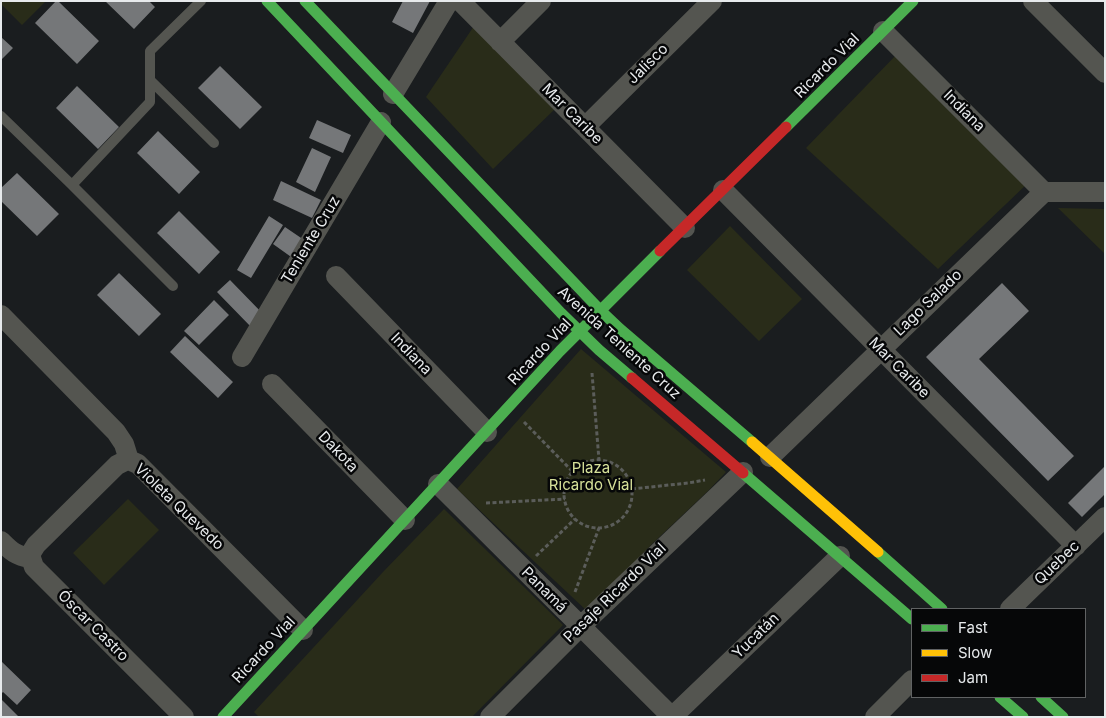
<!DOCTYPE html>
<html>
<head>
<meta charset="utf-8">
<style>
  body { margin:0 }
  #map { position:relative; width:1106px; height:718px; overflow:hidden; background:#1a1d1f; font-family:Inter,sans-serif }
  canvas { display:block }
  .frame { position:absolute; inset:0; border:2px solid #e7eaec; pointer-events:none }
  .legend { position:absolute; left:911px; top:608px; width:175px; height:90px; box-sizing:border-box; background:#060708; border:1px solid #606263; margin:0; padding:6px 9px; list-style:none; font-size:15px; color:#e7eaec }
  .legend li { display:flex; align-items:center; gap:10px; height:25px }
  .legend b { width:25px; border:1px solid #606263 }
</style>
</head>
<body>
<div id="map">
<canvas width="1106" height="718"></canvas>
<div class="frame"></div>
<ul class="legend">
<li><b style="height:6px;background:#4caf50"></b>Fast</li>
<li><b style="height:6px;background:#ffc107"></b>Slow</li>
<li><b style="height:6px;background:#c62828"></b>Jam</li>
</ul>
</div>
<script>
const ctx = document.querySelector('canvas').getContext('2d');
ctx.lineJoin = 'round';
function paint(path, color) { ctx.fillStyle = color; ctx.fill(path, 'evenodd'); }
function stroke(path, color, width, dash) { ctx.strokeStyle = color; ctx.lineWidth = width; ctx.lineCap = dash ? 'butt' : 'round'; ctx.setLineDash(dash || []); ctx.stroke(path); }
function label(font, color, halo, rows, align = 'center') {
  ctx.font = font + ' Inter,sans-serif'; ctx.lineWidth = 5; ctx.setLineDash([]); ctx.textBaseline = 'middle'; ctx.strokeStyle = halo; ctx.fillStyle = color; for (const [text, x, y, turn = 0] of rows) {
    ctx.save(); ctx.translate(x, y); ctx.rotate((+turn || 0) * Math.PI / 180); ctx.textAlign = isNaN(turn) ? turn : align; if (halo) ctx.strokeText(text, 0, 0); ctx.fillText(text, 0, 0); ctx.restore();
  }
}
const green = new Path2D(`
  M1,1H46L22,25L1,4Z
  M474,26L555,109L493,169L426,97Z
  M898,53L1028,183L938,269L806,148Z
  M1058,208L1105,209V254Z
  M730,226L802,299L759,341L687,270Z
  M581,349L726,472L709,490L652,544L587,611L457,489Z
  M128,499L159,530L104,585L73,553Z
  M444,509L563,625L472,717H259L254,712L383,572Z`);
const building = new Path2D(`
  M56,1H58L99,41L77,64L35,23Z
  M105,1H149L155,7L134,29Z
  M403,1H430L413,33L392,22Z
  M1,37L13,48L1,60Z
  M220,66L262,107L240,129L198,88Z
  M77,86L119,127L98,149L56,108Z
  M317,120L351,135L343,153L309,138Z
  M158,131L200,172L179,194L137,153Z
  M312,148L331,157L315,192L296,182Z
  M17,173L59,214L37,236L1,201V188Z
  M281,181L321,200L312,218L273,200Z
  M179,211L220,252L199,274L157,233Z
  M269,216L283,225L251,278L237,270Z
  M285,227L307,242L294,259L273,244Z
  M119,273L161,314L139,336L97,295Z
  M230,280L265,316L252,328L217,292Z
  M1002,283L1029,311L979,359L1074,456L1048,481L926,357Z
  M214,300L229,315L199,345L184,331Z
  M185,336L233,382L218,398L170,352Z
  M1105,466V494L1082,517L1068,503Z
  M1,661L31,690L17,705L3,692L1,694Z
  M1,699L19,717H1Z`);
const path = new Path2D(`
  M592,373L599,460
  M524,422L573,472
  M564 494a34 34 0 1 1 68 0a34 34 0 1 1-68 0Z
  M632,489L688,483L705,480
  M486,503L565,499
  M536,556L575,519
  M575,592L599,528`);
const lane = new Path2D(`
  M150,80L214,143
  M1,116L72,185L150,102V51L201,1
  M72,185L173,286`);
const street = new Path2D(`
  M460,1L685,228
  M1033,1L1105,73
  M883,31L1044,192
  M500,42L541,1
  M393,94L449,1
  M585,127L712,1
  M723,190L1076,546
  M336,276L487,432
  M1,315L116,432L124,444L129,460
  M242,357L381,122
  M272,384L405,520
  M770,457L1044,192H1105
  M129,460L138,464L303,630
  M438,484L672,717
  M1,541C11,551 16,556 31,558
  M31,558L34,567L184,717
  M31,558V553L36,545L117,465L125,461L129,460
  M1010,609L1105,517
  M490,717L581,626L743,472
  M672,717L840,556
  M875,717L912,680`);
const fast = new Path2D(`
  M267,1L561,313L599,350L632,378
  M305,1L601,311L620,329L752,442
  M786,127L913,1
  M743,473L912,619
  M878,552L942,609
  M1000,697L1023,717
  M1041,697L1063,717
  M223,717L560,351L660,251`);
const slow = new Path2D(`
  M752,442L878,552`);
const jam = new Path2D(`
  M660,251L786,127
  M632,378L743,473`);
const streetNames = [
  ["Jalisco",648,64,-45],
  ["Ricardo Vial",827,66,-45],
  ["Indiana",964,111,45],
  ["Mar Caribe",572,114,45],
  ["Teniente Cruz",311,240,-59],
  ["Lago Salado",928,303,-44],
  ["Avenida Teniente Cruz",619,343,42],
  ["Ricardo Vial",540,352,-47],
  ["Indiana",411,354,46],
  ["Mar Caribe",899,368,45],
  ["Dakota",338,452,46],
  ["Violeta Quevedo",179,507,44],
  ["Quebec",1057,563,-44],
  ["Panamá",544,590,45],
  ["Pasaje Ricardo Vial",615,593,-44],
  ["Óscar Castro",93,626,45],
  ["Yucatán",756,636,-44],
  ["Ricardo Vial",264,650,-47]
];
const parkNames = [
  ["Plaza",591,468],
  ["Ricardo Vial",591,485]
];
paint(green, '#292c19');
paint(building, '#757779');
stroke(path, '#5b5d5a', 3, [4, 2.5]);
stroke(lane, '#545550', 10);
stroke(street, '#545550', 20);
stroke(fast, '#4caf50', 11);
stroke(slow, '#ffc107', 11);
stroke(jam, '#c62828', 11);
label('15px', '#e7eaec', '#060708', streetNames);
label('15px', '#d6e099', '#060708', parkNames);
</script>
</body>
</html>
